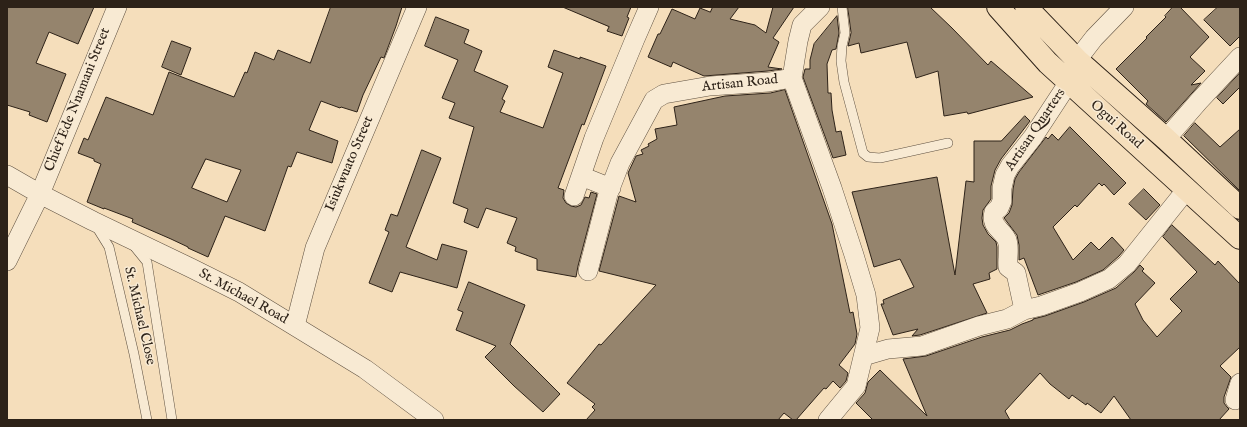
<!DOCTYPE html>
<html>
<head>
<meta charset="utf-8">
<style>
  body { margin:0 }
  #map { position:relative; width:1247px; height:427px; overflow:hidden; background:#f5debb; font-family:"IM FELL English",serif }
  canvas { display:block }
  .frame { position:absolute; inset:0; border:8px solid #2d2218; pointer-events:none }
</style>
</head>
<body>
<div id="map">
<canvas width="1247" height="427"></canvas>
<div class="frame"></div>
</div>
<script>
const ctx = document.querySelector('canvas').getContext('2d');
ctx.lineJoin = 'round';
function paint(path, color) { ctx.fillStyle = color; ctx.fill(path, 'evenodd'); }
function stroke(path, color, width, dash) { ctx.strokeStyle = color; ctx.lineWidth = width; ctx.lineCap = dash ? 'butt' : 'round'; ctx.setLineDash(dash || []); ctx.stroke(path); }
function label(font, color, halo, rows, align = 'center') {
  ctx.font = font + ' "IM FELL English",serif'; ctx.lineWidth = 3; ctx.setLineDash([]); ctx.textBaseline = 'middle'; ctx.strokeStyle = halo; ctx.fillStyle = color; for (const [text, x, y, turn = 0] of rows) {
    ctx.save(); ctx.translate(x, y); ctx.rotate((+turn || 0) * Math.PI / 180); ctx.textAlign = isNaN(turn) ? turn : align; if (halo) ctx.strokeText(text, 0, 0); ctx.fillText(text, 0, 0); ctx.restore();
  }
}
const building = new Path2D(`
  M7,7H94L78,44L49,32L36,63L66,74L47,122L29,115L30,112L7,105Z
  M331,7H402L396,26L384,58L381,57L363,95L357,112L341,107L340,108L321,101L309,130L338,141L332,163L297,152L291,167L288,166L265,231L225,216L208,257L188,248V247L171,239L132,222L133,219L104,208V209L87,202L101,164L94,161V159L78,153L84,138L88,140L106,97L153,115L169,72L234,97L245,72L247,73L255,52L274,60L278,50L310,63ZM206,159L241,170L227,202L192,188Z
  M563,7H631L627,17L629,18L622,36L607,31L609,27Z
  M713,7H739L730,19L755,25L766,33L773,7H794L773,38L779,42L768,67L782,69L768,71L704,76L673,62L671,67L648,57L658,34H660L672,9L695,19L700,8L710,12Z
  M848,7H930L952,28L988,65L991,61L1033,97L968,114L967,112L944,116L938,71L916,78L907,42L861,53L859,43L848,46L851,33Z
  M1173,7H1180L1209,37L1190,57L1205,71L1191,85L1201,83L1166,122L1146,104L1148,101L1116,69L1147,38L1146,37L1166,17L1165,16Z
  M1218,7H1240V36L1230,46L1204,20Z
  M837,16L839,33L836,49L832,50L827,64L828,93H831L832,110L836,132L841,131L846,155L833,158L803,77L805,69H810V60L814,44Z
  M436,17L469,30L464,43L482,51L474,71L508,86L502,99L505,101L500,112L543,128L563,73L548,67L554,50L580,59V57L606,66L584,125L582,124L558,188L564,190L563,198L566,203L571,206L576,207L581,205L585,197L589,198L591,192L597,194L578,266L576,277L537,270V259L515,251L516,247L507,243L517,218L486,208L478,228L464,222L468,209L453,203L474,127L449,118L455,103L442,98L458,60L425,46Z
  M172,41L191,48L181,75L162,67Z
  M1240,73V87L1223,104L1217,98Z
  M785,90L832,224L850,313L853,312L857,334L855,344L839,365L848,373L846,381L840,388L833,381L826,389L824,388L796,420H793L784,413L778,420H586L595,410L592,407L595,404L567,383L599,344L601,345L656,285L599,271L619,196L636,202L628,173L636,156L643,154L641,150L649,146L648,144L657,139L655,129L677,125L674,107L725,96L770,93Z
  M1025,116L1030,121L1001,159L995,170L991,186V199L983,210L982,218L983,225L988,234L996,242L997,247V269L989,273L990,279L973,284L987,313L920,335L912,336L918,329L893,335L881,304H884L883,300L914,287L900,259L874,267L852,192L937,177L955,275L966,181L974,182V141H1001Z
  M1195,123L1220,147L1240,129V191L1184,136Z
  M1070,127L1126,183L1114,195L1104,184L1102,186L1099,183L1077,207L1075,205L1053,227L1073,260L1091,242L1099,250L1112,237L1124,250L1119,256L1103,270L1076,282L1038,295L1024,258L1019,260V245L1017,235L1004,218L1009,213L1012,205L1013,189L1015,179L1019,172L1046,137L1048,139L1052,134L1058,140Z
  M422,150L441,158L406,247L437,260L442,244L467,251L457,288L400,272L392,292L369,283L389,232L385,230L391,214L397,216Z
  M1144,189L1160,205L1146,220L1129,204Z
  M1172,225L1215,265L1218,261L1240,284V347L1220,366L1231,377L1224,397V403L1227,407L1229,409L1219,420H1131L1114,396L1101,413L1087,403L1086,405L1072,395L1069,399L1050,384L1040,373L1005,411L1010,420H873L856,403L865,393L868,382L880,370L927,416L903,359L926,356L982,337L1010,330L1022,324L1033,320V319L1045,316L1084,302L1116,288L1134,272L1140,265L1144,269L1142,271L1155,283L1135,304L1143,320L1157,337L1182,311L1170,299L1197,272L1163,237Z
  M469,282L525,305L510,344L560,394L543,412L514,386L485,357L496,346L456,330L463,312L458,310Z`);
const service = new Path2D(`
  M842,7L845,33L842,46L841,61L844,82L863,153L868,157L880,158L948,143
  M96,226L109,247L134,354L147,420
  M134,246L147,262L172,420`);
const minor = new Path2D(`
  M820,7L802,25L798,41L792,78L832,188L854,255L866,295L870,328L856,386L828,420
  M1077,60L1094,38L1124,7
  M1166,139L1199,101L1240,57
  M7,175L40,194L93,221L191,268L239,292L365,369L434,420
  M581,176L611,188
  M574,196L594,138L635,39L649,7
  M7,261L40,194L117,7
  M588,271L608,194L620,163L654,100L664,94L710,86L769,82L792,78
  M1024,310L1016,273L1008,267C1007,258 1010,248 1007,240C1002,229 990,227 994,212L999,208L1002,201V188L1005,175L1010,166L1033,137L1069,82
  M295,326L315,248L417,7
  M864,356L888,349L922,346L979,326L1007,319L1024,310L1041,306L1080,292L1109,279L1127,264L1187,189
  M1235,400L1240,383`);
const primary = new Path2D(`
  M998,7L1048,63L1240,238
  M1026,7L1077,60L1166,139L1240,208`);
const streetNames = [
  ["Artisan Road",740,84,-6],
  ["Chief Ede Nnamani Street",78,100,-68],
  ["Ogui Road",1116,125,42],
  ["Artisan Quarters",1036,130,-56],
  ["Isiukwuato Street",350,164,-67],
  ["St. Michael Road",243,297,29],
  ["St. Michael Close",139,316,77]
];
paint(building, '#95846d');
stroke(building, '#2d2218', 1);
stroke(service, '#5f5141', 10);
stroke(minor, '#5f5141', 20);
stroke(primary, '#2d2218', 24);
stroke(service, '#f8ead3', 9);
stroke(minor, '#f8ead3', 19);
stroke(primary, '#f5debb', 22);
label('14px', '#2d2218', '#f8ead3', streetNames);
</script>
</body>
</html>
